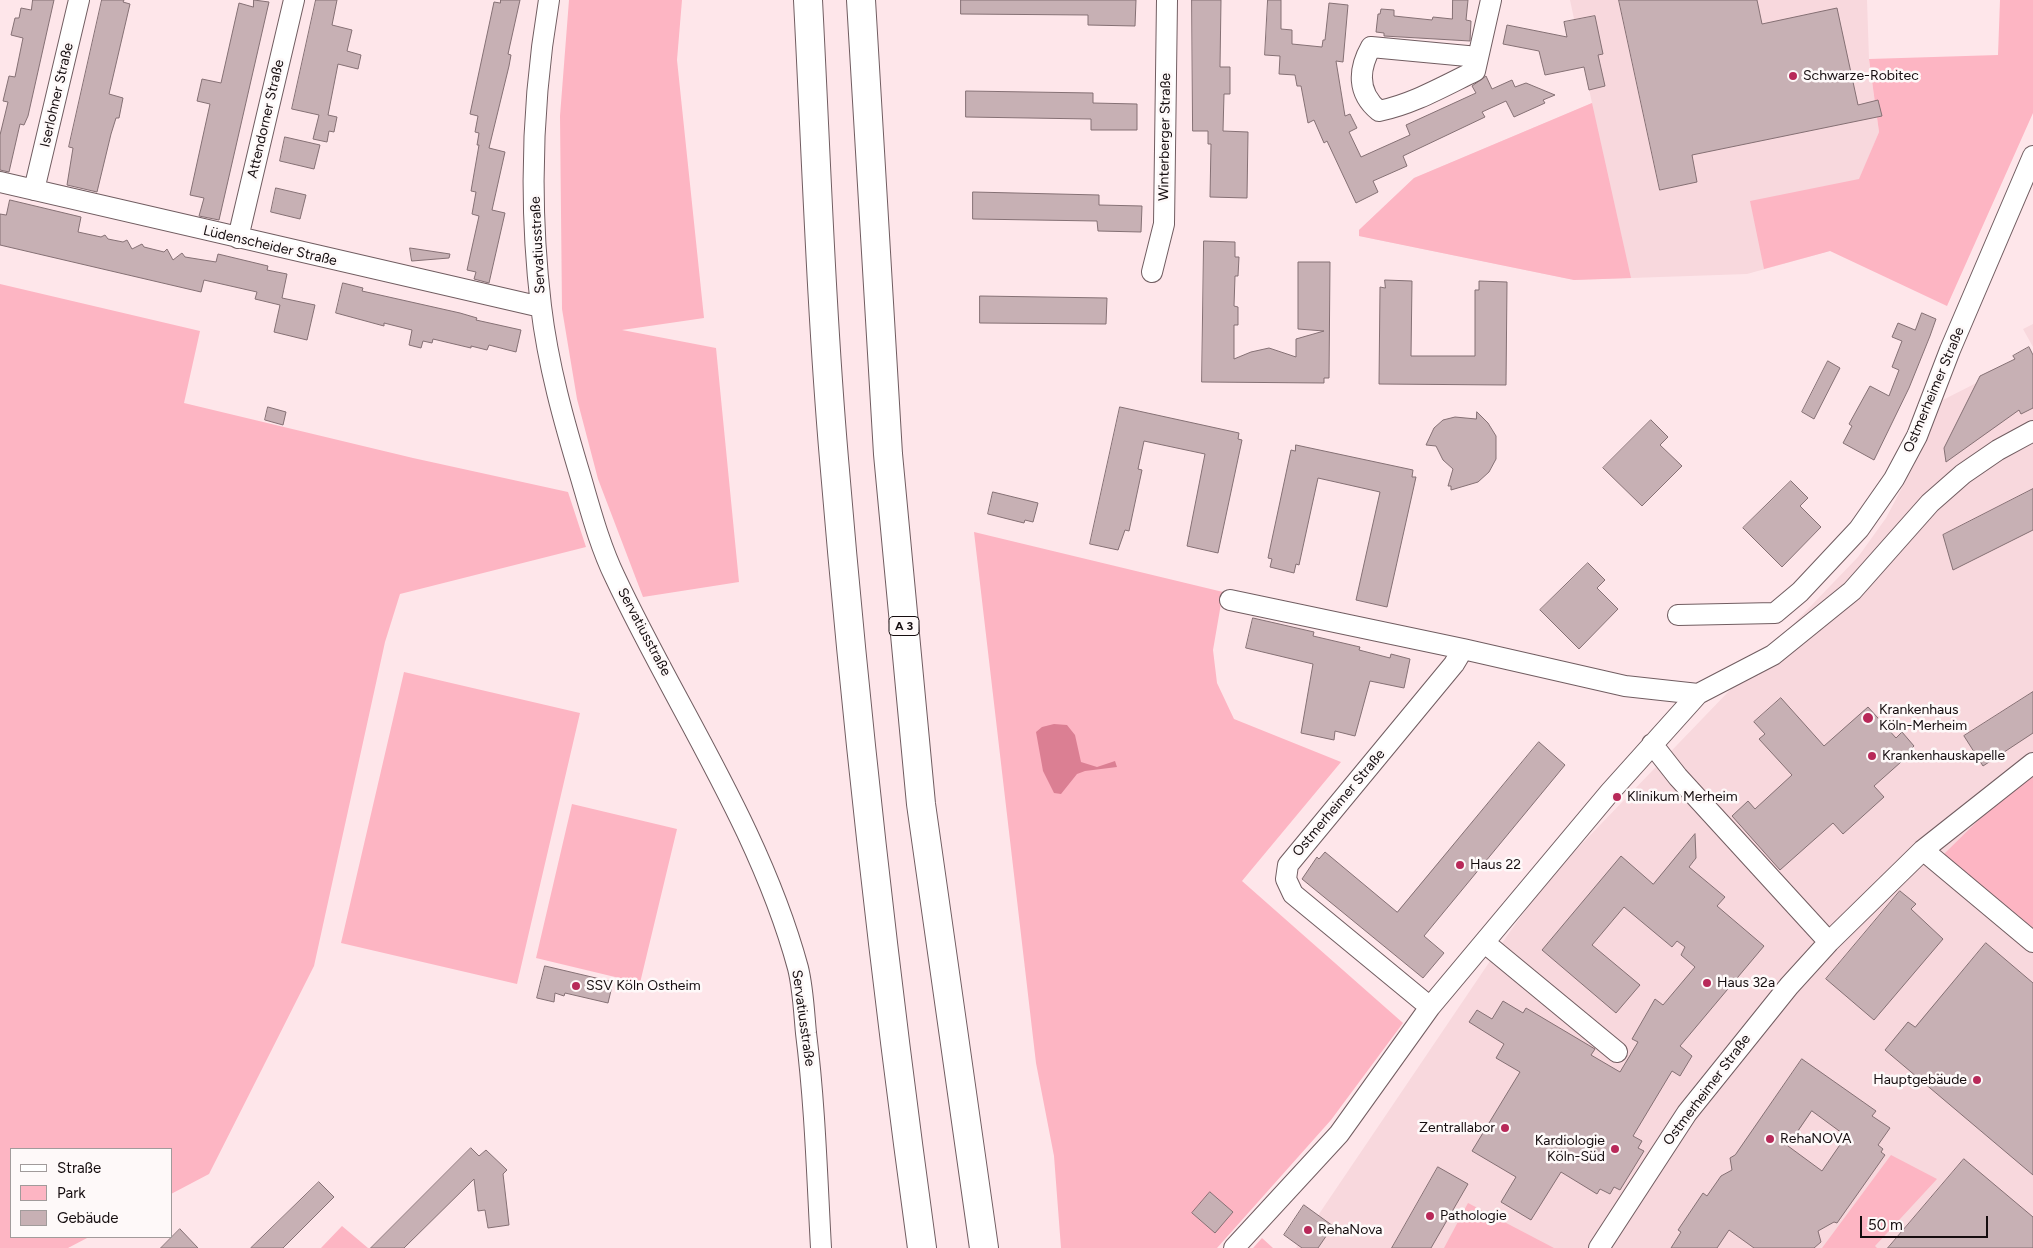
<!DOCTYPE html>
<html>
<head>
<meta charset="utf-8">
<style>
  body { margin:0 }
  #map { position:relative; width:2033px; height:1248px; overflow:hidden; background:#fee6ea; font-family:Figtree,sans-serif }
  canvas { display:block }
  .legend { position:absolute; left:10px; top:1148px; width:162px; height:90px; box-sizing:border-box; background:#fef9f9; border:1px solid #a19b9b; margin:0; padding:6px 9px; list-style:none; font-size:15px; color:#150d0f }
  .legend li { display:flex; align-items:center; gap:10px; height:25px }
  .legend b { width:25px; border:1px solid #a19b9b }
  .scale { position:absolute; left:1860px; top:1216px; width:128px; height:22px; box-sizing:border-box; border:2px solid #150d0f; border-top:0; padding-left:6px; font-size:15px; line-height:18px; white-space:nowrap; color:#150d0f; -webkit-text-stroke:4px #fef9f9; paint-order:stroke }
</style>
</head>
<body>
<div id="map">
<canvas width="2033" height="1248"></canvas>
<ul class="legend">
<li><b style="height:6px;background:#fff"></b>Straße</li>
<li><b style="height:14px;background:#fdb5c3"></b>Park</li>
<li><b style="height:14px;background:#c7b0b4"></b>Gebäude</li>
</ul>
<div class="scale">50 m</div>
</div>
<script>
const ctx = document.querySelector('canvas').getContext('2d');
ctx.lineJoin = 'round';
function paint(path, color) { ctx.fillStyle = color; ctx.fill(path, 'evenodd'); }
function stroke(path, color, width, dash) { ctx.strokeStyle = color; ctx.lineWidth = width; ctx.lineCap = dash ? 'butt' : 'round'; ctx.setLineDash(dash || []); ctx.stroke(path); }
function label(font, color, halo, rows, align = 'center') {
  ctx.font = font + ' Figtree,sans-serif'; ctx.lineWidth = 5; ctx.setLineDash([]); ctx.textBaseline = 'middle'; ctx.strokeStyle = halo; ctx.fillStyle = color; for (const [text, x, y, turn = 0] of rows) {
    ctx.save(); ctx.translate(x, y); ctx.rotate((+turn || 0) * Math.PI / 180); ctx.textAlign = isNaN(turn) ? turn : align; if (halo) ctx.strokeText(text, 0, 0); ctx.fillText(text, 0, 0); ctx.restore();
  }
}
const built = new Path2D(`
  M1570,0H1867L1869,59L1879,132L1830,251L1747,274L1574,280L1359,236V230L1414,178L1592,103Z
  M2033,324V347L2023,329Z
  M2033,354V1248H1296L1509,933L1549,878L1858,557L1886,518L1914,465L1939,402Z`);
const green = new Path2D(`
  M569,0H682L677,60L704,318L622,330L716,348L739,582L643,597L598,479L577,399L562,309L560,116Z
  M2000,0H2033V113L1947,306L1830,251L1764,269L1750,201L1859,179L1879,132L1869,59L1998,55Z
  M1592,103L1631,278L1574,280L1359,236V230L1414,178Z
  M0,284L200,331L184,403L413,458L568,492L586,547L400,594L385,642L314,966L209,1174L171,1194V1149H11V1237H89L68,1248H0Z
  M974,532L1223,592L1213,650L1217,683L1234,719L1341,762L1242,881L1403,1023L1331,1120L1217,1248H1061L1054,1156L1036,1063Z
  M404,672L580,713L517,984L341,943Z
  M2033,774V928L1944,854L2002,797Z
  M572,804L677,829L640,983L536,958Z
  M1891,1155L1937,1179L1875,1246L1877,1248H1822Z
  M1468,1203L1554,1248H1444Z
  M342,1226L368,1248H321Z
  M1262,1238L1273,1248H1253Z`);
const water = new Path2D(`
  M1054,724L1067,725L1075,735L1081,762L1097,767L1115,761L1117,767L1085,771L1077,774L1061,794L1054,793L1043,771L1036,732L1042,727Z`);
const building = new Path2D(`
  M33,0H54L28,116L24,125L20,124L9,172L0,170V135L8,102L3,101L9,76L15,77L23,38L11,35L15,18H19L21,8L31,10Z
  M102,0H124L123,2L130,4L109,94L123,98L119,118H116L111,134L97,192L67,185L73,148L69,147Z
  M254,0L269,2L219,220L199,216L204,198L190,195L210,104L197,101L202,79L221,83L239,3L253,7Z
  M316,0H337L332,25L352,30L347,51L361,55L358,69L338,64L328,115L337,117L334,132L329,131L327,142L313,139L319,115L292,109Z
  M501,0H520L508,54L511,55L509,66L489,148L505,152L492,210L505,213L489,283L474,279L476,272L467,270L479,216L472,214L476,192L471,191L479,145H477L479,133L475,132L478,116L470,114L494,2L500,3Z
  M961,0H1136L1135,26L1088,25V15L961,14Z
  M1192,0H1221L1220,67H1230V94H1224L1223,131L1248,132L1247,198L1210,197L1211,144H1208V131H1193Z
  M1268,0H1281V29L1292,30V44L1322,47L1323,40H1325L1329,3L1348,5L1343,62L1336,61L1345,116L1350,114L1357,128L1349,132L1361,157L1410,135L1406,125L1476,93L1472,86L1486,76L1492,89L1512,80L1515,87L1526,83L1555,95L1543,100L1545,103L1514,117L1506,101L1482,112L1485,117L1403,156L1407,166L1373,181L1378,192L1356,203L1327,141L1324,143L1314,120L1308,123L1301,86H1297L1295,75L1279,74L1280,56L1265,55Z
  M1453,0H1468L1466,20L1471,21L1470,41L1384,36V33L1376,32L1378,14H1380L1381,9L1394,10V16L1432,20L1433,17L1452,19Z
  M1619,0H1757L1762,24L1837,8L1858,105L1878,100L1882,116L1692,155L1697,182L1660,190Z
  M1595,16L1603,54L1598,55L1605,86L1589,90L1584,67L1545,75L1539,51L1503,44L1507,25L1567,37L1564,22Z
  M966,91L1093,93V103L1137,104V130H1091V119L966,117Z
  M285,137L320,145L314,169L280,161Z
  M276,188L306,195L300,219L271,212Z
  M973,192L1099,195V205L1142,206L1141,232L1098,231L1097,221L973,219Z
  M10,200L81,217L78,232L101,237L105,235L108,239L123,242L127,240L132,249L142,244L144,247L164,252L167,249L173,260L182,253L185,257L216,262L218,254L268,266L267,270L287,274L282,298L315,305L307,340L274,332L280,305L255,299L257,292L204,280L201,292L0,245V214L6,215Z
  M1204,241L1235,242V257H1239L1238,276H1235L1234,306L1238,307V325H1234V359L1251,352L1269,348L1296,357V339L1324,331L1298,329V262H1330L1329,378H1324V383L1202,382Z
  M410,248L450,254L449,258L412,261Z
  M1385,280L1412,281L1411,356H1475V290H1479V281L1507,282L1506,385L1379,384L1380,287L1385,288Z
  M343,283L363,288L362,291L460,313L477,318L476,320L521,330L516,352L489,345L487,350L471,346V348L433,339L432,343L423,341L421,348L409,345L412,330L384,323V326L336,313Z
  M980,296L1107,298L1106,324L980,323Z
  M1922,313L1936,319L1930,336L1909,388L1874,460L1843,443L1852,426L1849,424L1870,386L1889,396L1899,370L1892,367L1902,341L1892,337L1898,323L1915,330Z
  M2029,347L2033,355V408L2021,414L2019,410L1946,462L1944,448L1980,376L2015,359L2013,356Z
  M1828,361L1840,368L1814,419L1802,412Z
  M268,407L286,412L283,425L265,420Z
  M1120,407L1239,433L1238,439L1242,440L1218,553L1187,546L1205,454L1144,441L1138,469L1142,470L1129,531L1125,530L1118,550L1090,544Z
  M1477,412L1488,423L1496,436V459L1489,472L1478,482L1451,490V486H1448L1453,469L1443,460L1436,446L1426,445L1434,428L1443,420L1455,417L1476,419Z
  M1651,420L1668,437L1660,445L1682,466L1642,506L1603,468Z
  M1296,445L1413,470L1412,477H1416L1387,607L1356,600L1380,492L1318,478L1299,565L1296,564L1294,573L1270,567L1272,559L1268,558L1291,450L1295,451Z
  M1791,481L1808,498L1800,506L1821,527L1782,567L1743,528Z
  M2033,489V530L1953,570L1943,535Z
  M993,492L1038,503L1033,522L1025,520L1024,523L988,514Z
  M1588,563L1605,580L1597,588L1618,609L1579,649L1540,610Z
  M1253,618L1314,632L1313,636L1360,647L1359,650L1390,658L1391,654L1410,659L1404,688L1370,681L1355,736L1335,731L1334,740L1301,733L1313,664L1246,648Z
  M2033,692V733L1983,766L1964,736Z
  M1781,698L1824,746L1868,707L1896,738L1902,732L1914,746L1908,752L1910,754L1874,786L1884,797L1843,834L1833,823L1780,870L1732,816L1748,801L1755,809L1792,775L1759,739L1765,734L1754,722Z
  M1539,742L1565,765L1424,936L1444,953L1423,978L1302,879L1317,857L1319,859L1325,852L1397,912Z
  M1695,834L1696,858L1689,867L1725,897L1717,906L1764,946L1680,1046L1692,1056L1680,1076L1672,1071L1633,1136L1642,1141L1638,1148L1644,1151L1620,1190L1614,1187L1610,1194L1600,1189L1597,1194L1561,1172L1531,1220L1501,1202L1516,1177L1472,1151L1520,1072L1496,1058L1504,1044L1469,1022L1477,1010L1492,1019L1503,1001L1523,1013L1526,1008L1595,1049L1591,1055L1620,1072L1638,1042L1632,1039L1655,999L1663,1005L1695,967L1681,955L1685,947L1677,941L1672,947L1624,907L1592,945L1640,985L1616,1013L1542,950L1621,856L1653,884Z
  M1900,891L1916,904L1911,909L1943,939L1874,1020L1826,979Z
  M1986,943L2033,983V1175L1885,1050L1908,1022L1915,1027Z
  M545,966L613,982L608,1003L565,993L564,996L555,993L554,1002L537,998Z
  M1802,1059L1876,1111L1872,1116L1890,1128L1878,1145L1883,1149L1881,1152L1885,1155L1837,1223L1834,1222L1818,1231L1821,1242L1814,1248H1754L1729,1230L1717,1248H1671L1681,1232L1678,1230L1703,1193L1707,1196L1721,1176L1732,1170L1730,1158L1735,1155ZM1812,1111L1846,1136L1822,1171L1788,1146Z
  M471,1148L479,1156L486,1150L507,1170L503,1174L509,1225L488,1228L485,1210L478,1211L474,1179L404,1248H371Z
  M1964,1159L2033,1217V1248H1888Z
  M1438,1167L1468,1184L1431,1248H1392Z
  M319,1182L334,1197L283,1248H251Z
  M1210,1192L1233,1212L1215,1233L1192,1213Z
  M1304,1205L1333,1226L1318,1248H1302L1284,1235Z
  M180,1229L198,1248H161Z`);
const street = new Path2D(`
  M549,0C532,100 529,205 541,306C548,365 564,422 581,478C591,512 600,546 615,577C676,707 760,828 798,968C803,988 804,1012 806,1033C815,1104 817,1176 821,1248
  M1478,57L1371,47C1358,70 1357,93 1379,111C1413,104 1444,86 1475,71L1491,0
  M0,182L541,307
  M34,190L79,0
  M238,238L294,0
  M1152,272L1164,224L1167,0
  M1230,600L1463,649
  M1678,615L1775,613L1800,592L1859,529L1894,479L1917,436L1950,350L2033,156
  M1652,744L1678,777L1829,942
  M1923,850L2033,942
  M1485,943L1617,1052
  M1430,1007L1293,894L1286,879L1288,865L1454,664L1463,649L1625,686L1698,694
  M1234,1248L1339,1134L1430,1007L1610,792L1698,694L1773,655L1852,591L1930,503L1963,474L1998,450L2033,431
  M1599,1248L1687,1113L1789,986L1829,942L1923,850L2033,763`);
const highway = new Path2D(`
  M808,0C816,153 821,307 834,459C856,723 886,986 922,1248
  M861,0L888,454L921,804L984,1248`);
const markers = [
  [1793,76,5,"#b82959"],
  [1868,718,6,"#b82959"],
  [1872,756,5,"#b82959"],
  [1617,797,5,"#b82959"],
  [1460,865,5,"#b82959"],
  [1707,983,5,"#b82959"],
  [576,986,5,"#b82959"],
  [1977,1080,5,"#b82959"],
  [1505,1128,5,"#b82959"],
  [1770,1139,5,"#b82959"],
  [1615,1149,5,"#b82959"],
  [1430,1216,5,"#b82959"],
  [1308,1230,5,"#b82959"]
];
const shields = [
  [904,626,30]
];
const shieldNames = [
  ["A 3",904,626]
];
const poiNames = [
  ["Schwarze-Robitec",1803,76],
  ["Krankenhaus",1879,710],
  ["Köln-Merheim",1879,726],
  ["Krankenhauskapelle",1882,756],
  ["Klinikum Merheim",1627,797],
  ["Haus 22",1470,865],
  ["Haus 32a",1717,983],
  ["SSV Köln Ostheim",586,986],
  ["Hauptgebäude",1967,1080,"right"],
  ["Zentrallabor",1495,1128,"right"],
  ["RehaNOVA",1780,1139],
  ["Kardiologie",1605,1141,"right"],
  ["Köln-Süd",1605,1157,"right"],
  ["Pathologie",1440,1216],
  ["RehaNova",1318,1230]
];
const streetNames = [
  ["Iserlohner Straße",57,95,-77],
  ["Attendorner Straße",266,119,-77],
  ["Winterberger Straße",1165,137,-89],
  ["Servatiusstraße",538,245,-93],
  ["Lüdenscheider Straße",270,246,13],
  ["Ostmerheimer Straße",1934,390,-67],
  ["Servatiusstraße",644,632,62],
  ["Ostmerheimer Straße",1339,803,-50],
  ["Servatiusstraße",803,1018,82],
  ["Ostmerheimer Straße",1707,1090,-53]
];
paint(built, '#f8d8dd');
paint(green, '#fdb5c3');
paint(water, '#db7f93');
paint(building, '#c7b0b4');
stroke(building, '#857074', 1);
stroke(street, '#715d61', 22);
stroke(highway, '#715d61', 30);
stroke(street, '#fff', 20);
stroke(highway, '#fff', 28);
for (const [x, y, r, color] of markers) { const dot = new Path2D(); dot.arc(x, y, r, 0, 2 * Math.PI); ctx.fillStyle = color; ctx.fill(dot); stroke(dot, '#fef9f9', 2); }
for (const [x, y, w] of shields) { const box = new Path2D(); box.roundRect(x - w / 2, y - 9.5, w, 19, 4); ctx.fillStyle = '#fef9f9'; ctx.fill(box); stroke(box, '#150d0f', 1); }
label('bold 12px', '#150d0f', null, shieldNames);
label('14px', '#150d0f', '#fef9f9', poiNames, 'left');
label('14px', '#150d0f', '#fef9f9', streetNames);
</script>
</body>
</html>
